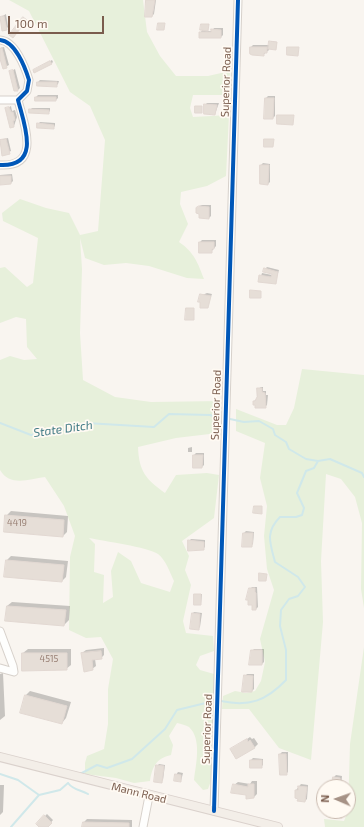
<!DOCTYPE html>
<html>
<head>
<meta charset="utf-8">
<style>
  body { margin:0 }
  #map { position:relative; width:364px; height:827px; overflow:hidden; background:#f9f5f0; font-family:"Exo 2",sans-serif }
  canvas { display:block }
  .north { position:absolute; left:316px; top:779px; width:40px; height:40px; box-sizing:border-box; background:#fffaf3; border:1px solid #cabbb1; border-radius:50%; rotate:272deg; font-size:11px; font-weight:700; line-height:16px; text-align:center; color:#7a5c4d }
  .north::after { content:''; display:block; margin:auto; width:14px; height:18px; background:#a69286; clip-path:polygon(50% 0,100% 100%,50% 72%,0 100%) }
  .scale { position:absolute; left:8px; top:16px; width:96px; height:18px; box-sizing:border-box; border:2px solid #7a5c4d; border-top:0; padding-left:5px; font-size:12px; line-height:14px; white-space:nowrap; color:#7a5c4d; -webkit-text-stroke:3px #fffaf3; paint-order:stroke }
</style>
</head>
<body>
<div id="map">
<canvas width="364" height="827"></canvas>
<div class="north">N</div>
<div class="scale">100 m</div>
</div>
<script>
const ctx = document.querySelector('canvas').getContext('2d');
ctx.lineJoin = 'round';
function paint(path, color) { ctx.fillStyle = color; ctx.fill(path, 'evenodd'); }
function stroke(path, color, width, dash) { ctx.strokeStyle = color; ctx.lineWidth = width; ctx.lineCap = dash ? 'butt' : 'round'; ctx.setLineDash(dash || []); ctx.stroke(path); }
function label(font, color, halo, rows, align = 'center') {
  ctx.font = font + ' "Exo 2",sans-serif'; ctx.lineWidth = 3.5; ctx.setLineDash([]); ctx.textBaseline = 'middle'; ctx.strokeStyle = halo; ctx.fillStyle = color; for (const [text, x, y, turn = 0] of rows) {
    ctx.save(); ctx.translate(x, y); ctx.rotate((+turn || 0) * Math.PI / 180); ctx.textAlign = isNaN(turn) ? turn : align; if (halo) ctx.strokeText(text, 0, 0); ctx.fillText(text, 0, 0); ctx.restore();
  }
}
const green = new Path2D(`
  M9,0H143L147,32L160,56L176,76H208L230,71L229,95H193L190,108L193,117L229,115L226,176L207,186L181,192L180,204L188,224L179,242C194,252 198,263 204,279L187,278L149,266L126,263L104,265L85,258L80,238L82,269L80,333L83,380L115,397L151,402L221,401L218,433L176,438L138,447C139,472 146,479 165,493L176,475L207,473L219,475L214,518L182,541L189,556L185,570L191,585L183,621L186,633L213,636L214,651L200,656L196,665L200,670L214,674L212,778L208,789L203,790L194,780C196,764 202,739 189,727C186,725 181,724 177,723L169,736L173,745L171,755C156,758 152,768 150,781L134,783L116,778L85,774V763L87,756L104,749L108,724V689L113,659L101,637L86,638L69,630L70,557L75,536L64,506L45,477C29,479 10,487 0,470V360L10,356L24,360L37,359L27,347L26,319L16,317L0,323V268L5,267L27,287L33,283L38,238L3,221L2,213L20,199L46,208L69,213L80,235L98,231L105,140L90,106L70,92L29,11ZM89,538C103,541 148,547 158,554C166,560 170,573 174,581L170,592L141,583L131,561L118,552L111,571L113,597L103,603L104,575L94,572L95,544Z
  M302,369L364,375V608L361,589L362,523L355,497L341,479L326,474L321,561L323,622L311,760L279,748L249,709H222L223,696L235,691L246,693L255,691L261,681L265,662L260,639L274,590L267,569L264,536L267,506L260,478L265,443L236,431V409L277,425H286L294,408Z
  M364,647V827H325L324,819L344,821L348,811L350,744Z`);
const shadow = new Path2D(`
  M147,0H156L154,14L152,16Z
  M6,14L8,27L6,29L1,17Z
  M202,24H209L207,31H212L214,28H223V35L221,37L200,33L203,29Z
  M271,41L277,42L276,48H269V50L263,55L251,47L253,45H270Z
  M4,47L9,65L3,68L0,48Z
  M52,60L53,62L51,64L34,70Z
  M15,69L20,88L18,90L10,72Z
  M40,80L59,81L58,84L56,86L38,82Z
  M38,95H58V98L56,100L36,97Z
  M268,96H275V116L273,118L266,98Z
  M207,103H219L215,114L205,105Z
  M11,106L12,111L15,110L17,117L14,126L6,109Z
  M32,108H50V111L48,113L30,110Z
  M40,122L55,123V126L53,128L38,124Z
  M8,138L11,151L2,155L0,140Z
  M263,163L270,164V182L268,184L261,165Z
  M12,174L13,181L11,183L0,184V175Z
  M202,205H211V216L209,218L200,213L199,206Z
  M202,240H216V246L211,252H200V242Z
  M267,267L279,270L275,283L259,282L262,273L272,275L273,273L265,269Z
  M207,293L212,294L207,307L200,296Z
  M261,387H263V391H266V395H268L267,405L265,407L256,404L254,401L257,399L258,389Z
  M192,447V452H188V448Z
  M196,453H204V465L202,467L194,455Z
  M11,511L68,516L67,532L63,536L6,516Z
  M246,531L254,532L253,544L251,546L244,533Z
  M191,539L205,540V547L203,549L189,541Z
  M11,556L68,561L66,577L62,581L5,576L7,560Z
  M252,587H257L258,607L256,609L250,589Z
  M195,594H202L201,604Z
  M12,602L70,606L69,620L64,625L6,620L7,606Z
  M194,612L202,613L200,627L198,629L192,614Z
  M104,648V655L101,658L95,659L96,666L92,669L82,653L86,650Z
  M28,649H71V665L66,669L23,653Z
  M254,649H264V662L262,664L252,651Z
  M3,673L5,716L0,720V674Z
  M247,674H254V689L252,691L245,676Z
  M30,691L71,702L66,718L62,723L26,695Z
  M250,737L252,739L254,738L258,744L254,748L232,749Z
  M282,752H288V772L286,774L280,754Z
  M253,758L263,759V765L261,767L251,760Z
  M159,764L165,765L163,780L161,782L157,766Z
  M178,772L183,773L181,781L176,775Z
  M336,775L342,776L341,787H333L334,777Z
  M252,781H257V794L254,797L234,785L238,782L250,784Z
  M301,784L308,785L307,799L305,801L296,790Z
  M0,785H4L3,812L0,815Z
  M47,814L53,820L47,827H40L37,824Z
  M87,819L132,820V827H83L84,822Z`);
const stream = new Path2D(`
  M230,419L244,422L259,421L273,429L275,435L286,442L289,449L306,459L318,461L330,459L362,473L364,477
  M0,423L31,435L48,431L66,430L86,423L154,427L169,414L210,415L219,418
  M221,701C249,707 266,701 286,680V650L280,626L281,610L289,599L298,596L305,587L298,577L275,562C270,543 265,532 280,517H296L302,515L304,508L297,493L306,471L314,468L318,461
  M0,774L18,780L39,795
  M80,774L97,765L107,768L132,759L165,729L177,710L214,701
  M68,783C73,790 81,790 88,794
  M11,827L39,795L60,790L68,783`);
const building = new Path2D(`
  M146,0H155L152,17H145Z
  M4,16L7,30L2,31L0,17Z
  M23,17L27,20L13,38L9,35Z
  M158,23H165L164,30H157Z
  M201,24H209L208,31L200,30Z
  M211,29L221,30V38H199V32H211Z
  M269,41L277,42L276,50L268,49Z
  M250,47H267V53H264V56L252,55L250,54Z
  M287,47H299L298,56L287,55Z
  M2,48L7,68L3,69L0,59V49Z
  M50,61L52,64L34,73L33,70Z
  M13,70L18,91H14L9,71Z
  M37,82H57V87L37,86Z
  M35,97H56V101H35Z
  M265,98H274L273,119H264Z
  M204,104L217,105L215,115L204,114Z
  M195,106H202V113H195Z
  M9,107L11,112H13L15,120L13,121L14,127L10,128L5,108Z
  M29,109L49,110V114L29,113Z
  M277,115H294L293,125L277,124Z
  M37,123L54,125V129L37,128Z
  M6,139L10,154L2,156L0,140Z
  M264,139H274L273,147H264Z
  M260,165H269L268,185L260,184Z
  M0,176H11V184L0,185Z
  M199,206L209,207V219L199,218V214L196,213V208Z
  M199,242H214V249H212V253H199Z
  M264,268L278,272L276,284L258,282L259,275L271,277L272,274L263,272Z
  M250,290L261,291V298H250Z
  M200,294L211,296L208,308H200V302H198Z
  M186,308H194V320H185Z
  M257,388H262V392L265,393L266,408H255V405H253V401H255L257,397Z
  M193,455H203L202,468H193Z
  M254,506H262V514L253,513Z
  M5,515L64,520L63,537L4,532Z
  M243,533H253L252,547H242Z
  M188,540L204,542V550L188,551Z
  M6,560L64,565L62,582L4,577Z
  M259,573L267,574L266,581H259Z
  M249,588H255V592L256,593V610H252V605H248V600H246Z
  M194,594H201V605H194Z
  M7,606L66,610L64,626L5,621Z
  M192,613L200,614L199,630L190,629Z
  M251,650H262V665H249Z
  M101,651L102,659L92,660L93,670L84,672L81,653Z
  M22,653H67V670L22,671Z
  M244,675L253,676L252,692H242Z
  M25,695L67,706L62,724L20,713Z
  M247,739L248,742L250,740L255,748L236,759L230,749Z
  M279,754H286L287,775H280Z
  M250,760H262V768H250Z
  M156,765L164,766L162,783L154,782Z
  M175,774L181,775V782L174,781Z
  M333,777L340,778V787H332Z
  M233,784L248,787V784H254V798L246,799V795L231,793Z
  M298,786L307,787L305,802L297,801L298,799L295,798V790H298Z
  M336,811H343L342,818H335Z
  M44,815L52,823L48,827H39L36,824Z
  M83,822L129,823V827H82Z`);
const minor = new Path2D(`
  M0,40C15,41 25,67 29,80L27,91L18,100C24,124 42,167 0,165
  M0,100H18
  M0,631L13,666L14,672L0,668
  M214,811L238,0
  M143,827L149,796`);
const major = new Path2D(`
  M0,757L278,827`);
const cycleway = new Path2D(`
  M0,40C15,41 25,67 29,80L27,91L18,100C24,124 42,167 0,165
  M214,811L238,0`);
const numberNames = [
  ["4419",17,523],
  ["4515",49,659]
];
const streetNames = [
  ["Superior Road",226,82,-88],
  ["Superior Road",216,405,-88],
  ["Superior Road",207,729,-88],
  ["Mann Road",139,793,14]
];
const waterNames = [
  ["State Ditch",63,429,-8]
];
paint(green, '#e7f0db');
paint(shadow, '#0003');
stroke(stream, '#d0e8ea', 2);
paint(building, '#e6ded7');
stroke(building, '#e2d8d2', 1);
stroke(minor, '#d7d1cb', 9);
stroke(major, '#dad1cc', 10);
stroke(minor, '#fefefd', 7);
stroke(major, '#f3eee8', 8);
stroke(cycleway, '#0057b8', 4);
label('9px', '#977e72', null, numberNames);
label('11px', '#7a5c4d', '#fffaf3', streetNames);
label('italic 12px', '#437c86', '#fffaf3', waterNames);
</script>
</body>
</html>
